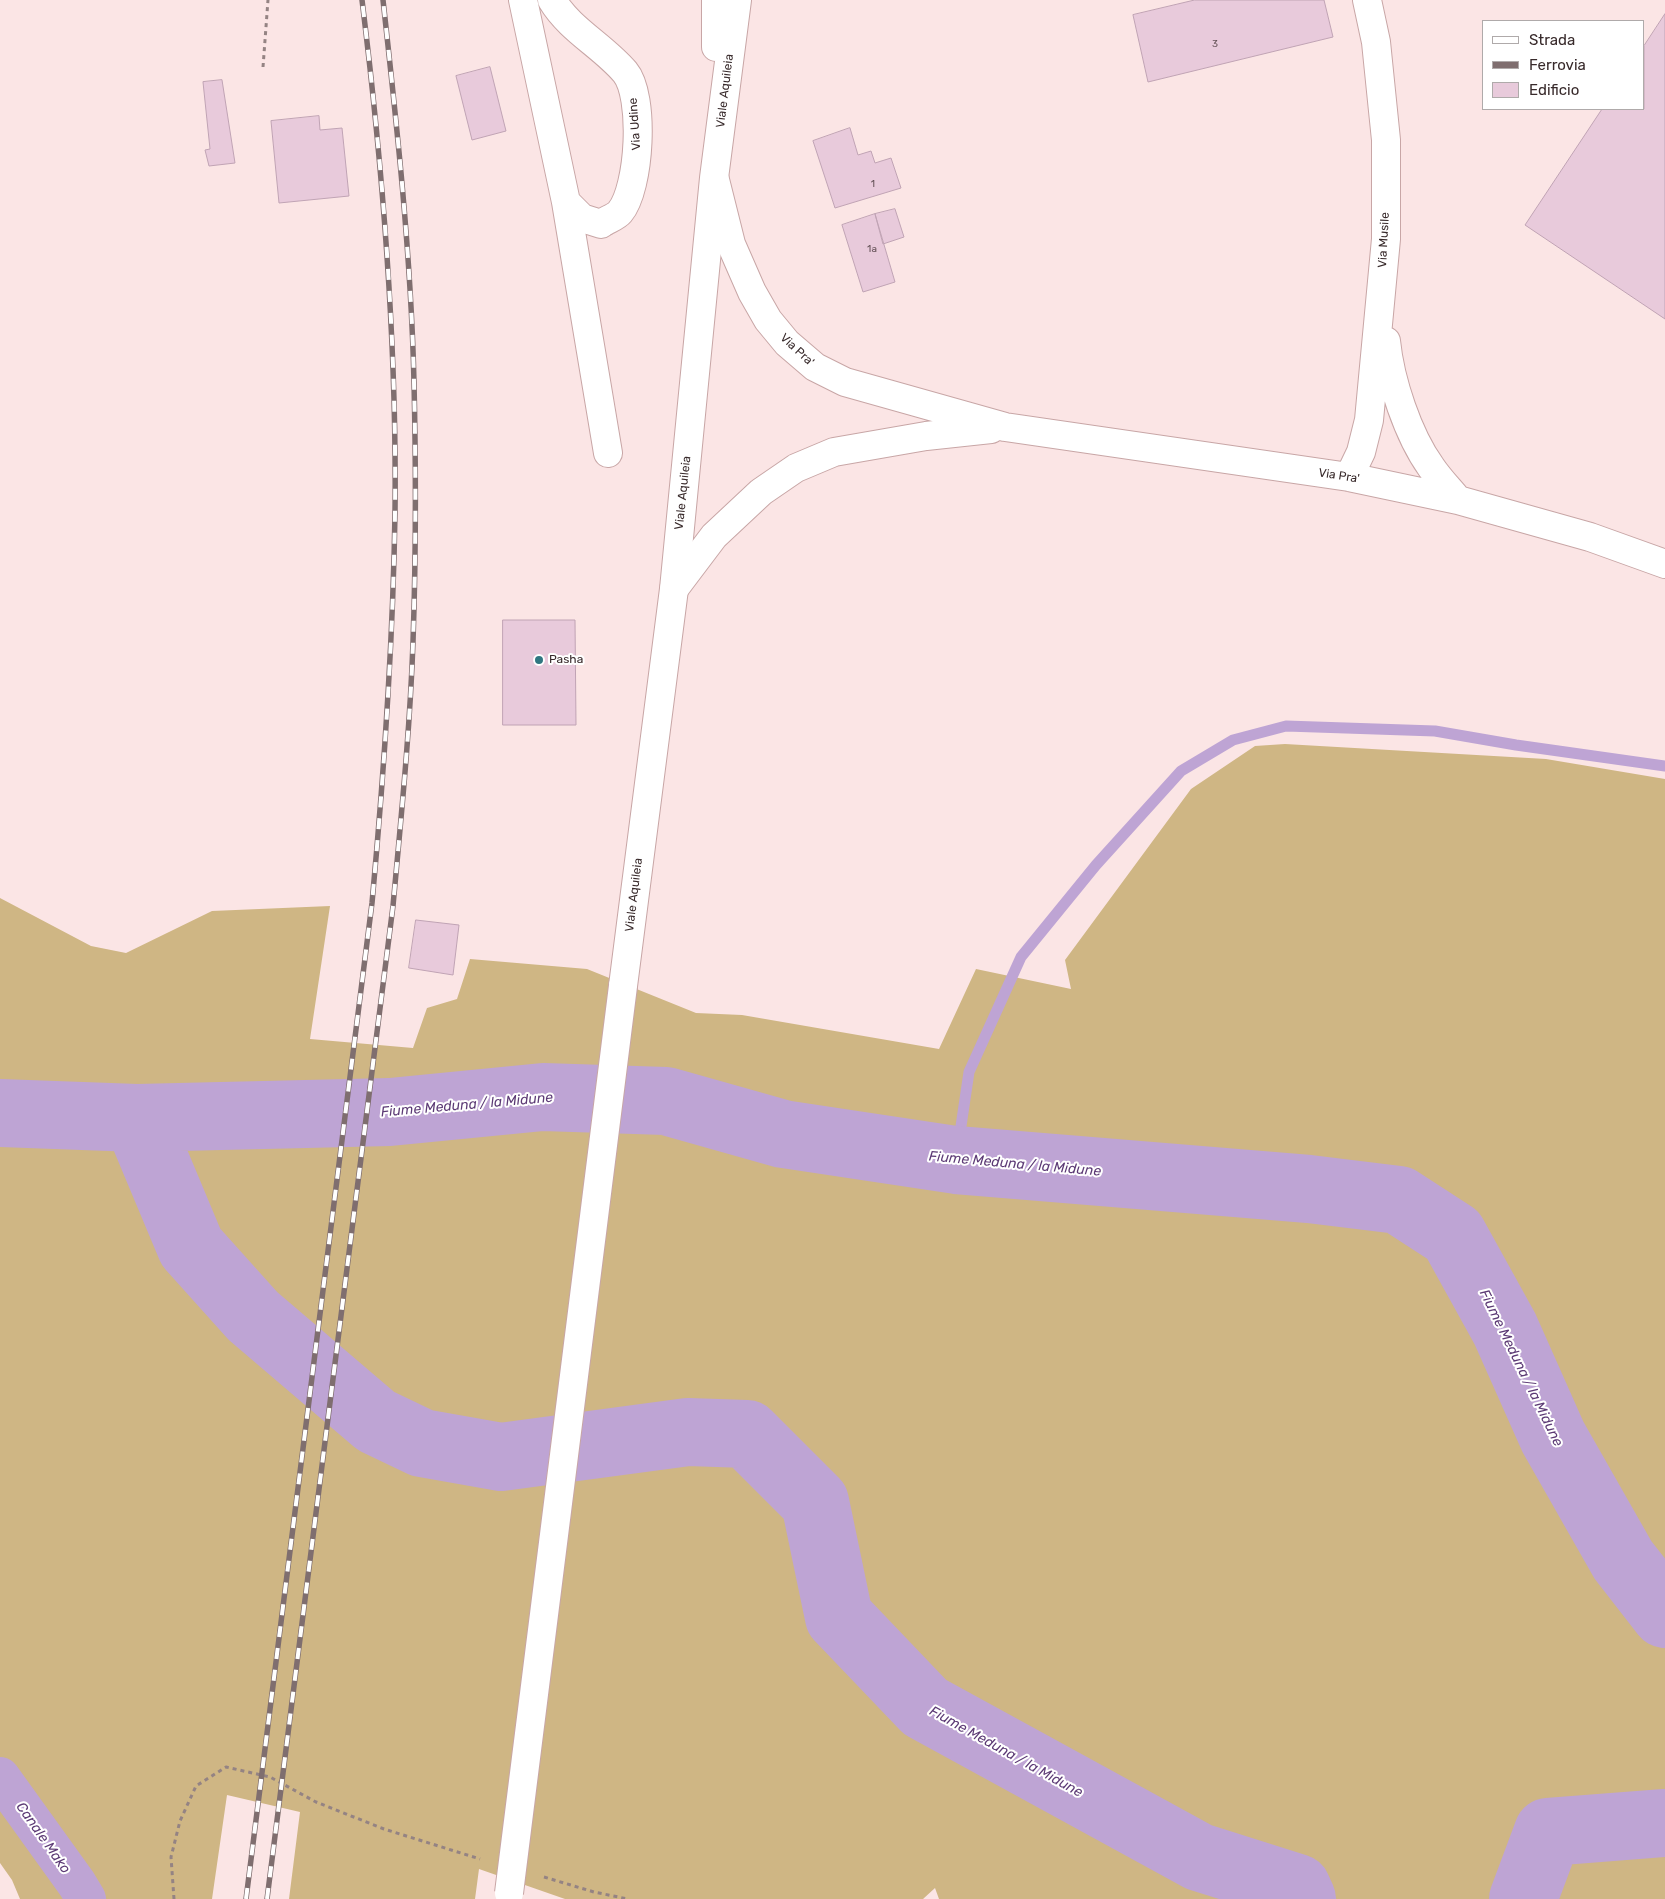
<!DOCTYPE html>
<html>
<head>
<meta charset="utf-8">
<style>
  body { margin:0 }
  #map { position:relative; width:1665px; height:1899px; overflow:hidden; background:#fbe5e5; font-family:Rubik,sans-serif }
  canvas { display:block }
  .legend { position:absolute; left:1482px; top:20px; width:162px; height:90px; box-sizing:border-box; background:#fff; border:1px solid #afaaaa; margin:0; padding:6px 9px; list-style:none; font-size:15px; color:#382a2b }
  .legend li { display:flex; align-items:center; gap:10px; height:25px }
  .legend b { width:25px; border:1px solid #afaaaa }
</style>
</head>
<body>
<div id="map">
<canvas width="1665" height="1899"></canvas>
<ul class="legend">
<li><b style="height:6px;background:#fff"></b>Strada</li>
<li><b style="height:6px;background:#7f6e6f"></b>Ferrovia</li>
<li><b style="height:14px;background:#e8cadb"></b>Edificio</li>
</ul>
</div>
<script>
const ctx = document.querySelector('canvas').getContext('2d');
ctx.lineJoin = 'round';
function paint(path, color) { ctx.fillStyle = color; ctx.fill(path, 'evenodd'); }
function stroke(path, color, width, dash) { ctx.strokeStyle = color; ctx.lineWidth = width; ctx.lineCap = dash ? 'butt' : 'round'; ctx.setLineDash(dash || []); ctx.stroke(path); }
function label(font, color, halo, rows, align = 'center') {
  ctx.font = font + ' Rubik,sans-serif'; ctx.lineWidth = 4; ctx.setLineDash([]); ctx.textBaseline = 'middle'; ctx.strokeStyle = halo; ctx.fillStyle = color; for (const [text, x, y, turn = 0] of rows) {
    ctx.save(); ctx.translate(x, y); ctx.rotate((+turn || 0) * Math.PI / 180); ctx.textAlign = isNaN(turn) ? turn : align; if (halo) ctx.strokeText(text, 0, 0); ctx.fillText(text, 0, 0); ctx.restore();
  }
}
const forest = new Path2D(`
  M1285,744L1546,759L1665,779V1899H939L935,1888L923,1899H565L479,1869L475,1899H289L300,1812L227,1795L212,1899H20L12,1880L0,1863V898L91,946L126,953L212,911L330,906L310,1039L413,1048L427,1008L457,999L470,959L587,969L696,1013L742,1015L939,1049L976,969L1071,989L1065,960L1191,789L1255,746Z`);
const stream = new Path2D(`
  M956,1160L969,1072L1021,957L1096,865L1181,771L1233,740L1286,726L1435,731L1516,745L1665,766`);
const canal = new Path2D(`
  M0,1777L77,1884L86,1899`);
const river = new Path2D(`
  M0,1113L137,1118L390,1112L543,1097L666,1101L783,1134L956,1160L1309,1189L1399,1200L1453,1235L1505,1329L1553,1437L1623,1560L1665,1614
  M137,1118L191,1247L253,1316L376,1421L422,1443L501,1457L688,1432L747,1434L815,1502L839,1617L925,1707L1199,1857L1297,1888L1302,1899
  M1523,1899L1548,1832L1665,1823`);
const building = new Path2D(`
  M1195,0H1324L1333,37L1148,82L1133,15Z
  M1665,14V319L1525,225L1602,109H1644V46Z
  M490,67L506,131L472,140L456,76Z
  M222,80L235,163L209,166L205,150L210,149L203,82Z
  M319,116L320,130L342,128L349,196L279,203L271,121Z
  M850,128L858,155L871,151L875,163L891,158L901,188L835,208L813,141Z
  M895,209L904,237L883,244L875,214Z
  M875,214L895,282L863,292L842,225Z
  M503,620H575L576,725H503Z
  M416,920L459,925L453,975L409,968Z`);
const path = new Path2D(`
  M263,67L268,0
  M544,1877L594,1892L628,1899
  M174,1899L171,1857L180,1821L196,1786L226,1767L270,1777L316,1802L384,1829L480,1859`);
const minor = new Path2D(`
  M523,0L566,202L608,453
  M552,0C570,30 603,46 625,72C645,96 640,188 620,212C616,217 606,220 601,224L582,218L566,202
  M715,180L731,244L752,292L768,320L787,343L815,367L845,382L1005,427L1349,477L1458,500L1590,537L1665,564
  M1386,341C1390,381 1408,435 1431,467C1439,479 1449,489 1458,500
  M1349,477L1361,452L1369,420L1386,239V140L1376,42L1367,0
  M674,589L714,536L761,492L796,468L834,452L926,436L991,429`);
const major = new Path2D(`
  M716,47V0
  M623,986L674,589L714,178L737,0`);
const rail = new Path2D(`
  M246,1899L372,903C384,773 393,644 395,513C397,341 383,170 362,0
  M267,1899L393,906C401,818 410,730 413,642C416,556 416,469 414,382C411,254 397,127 383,0`);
const majorBridge = new Path2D(`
  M509,1893L623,986`);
const markers = [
  [539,660,5,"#307781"]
];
const numberNames = [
  ["3",1215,44],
  ["1",873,184],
  ["1a",872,249]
];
const streetNames = [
  ["Viale Aquileia",725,91,-83],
  ["Via Udine",635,124,-94],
  ["Via Musile",1384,240,-87],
  ["Via Pra'",797,350,43],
  ["Via Pra'",1339,476,9],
  ["Viale Aquileia",683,493,-84],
  ["Viale Aquileia",634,895,-83]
];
const poiNames = [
  ["Pasha",549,660]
];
const waterNames = [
  ["Fiume Meduna / la Midune",467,1105,-5],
  ["Fiume Meduna / la Midune",1015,1164,5],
  ["Fiume Meduna / la Midune",1521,1368,64],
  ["Fiume Meduna / la Midune",1006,1752,29],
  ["Canale Mako",43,1838,55]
];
paint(forest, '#cfb684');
stroke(stream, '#bea4d4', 11);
stroke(canal, '#bea4d4', 40);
stroke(river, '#bea4d4', 68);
paint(building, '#e8cadb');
stroke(building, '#c0a3b4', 1);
stroke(minor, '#c8a6a6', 30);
stroke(major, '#c8a6a6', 30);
stroke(path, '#948383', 3, [4, 4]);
stroke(minor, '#fff', 28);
stroke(major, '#fff', 28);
stroke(rail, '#7f6e6f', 5.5);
stroke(rail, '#fff', 4, [11]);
stroke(majorBridge, '#c8a6a6', 30, []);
stroke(majorBridge, '#fff', 28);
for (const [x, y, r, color] of markers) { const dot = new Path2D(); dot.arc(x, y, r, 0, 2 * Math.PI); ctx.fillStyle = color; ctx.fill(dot); stroke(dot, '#fff', 2); }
label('10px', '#645257', null, numberNames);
label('12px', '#382a2b', '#fff', streetNames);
label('12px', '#382a2b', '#fff', poiNames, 'left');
label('italic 14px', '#5c3a75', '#fff', waterNames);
</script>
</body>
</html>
